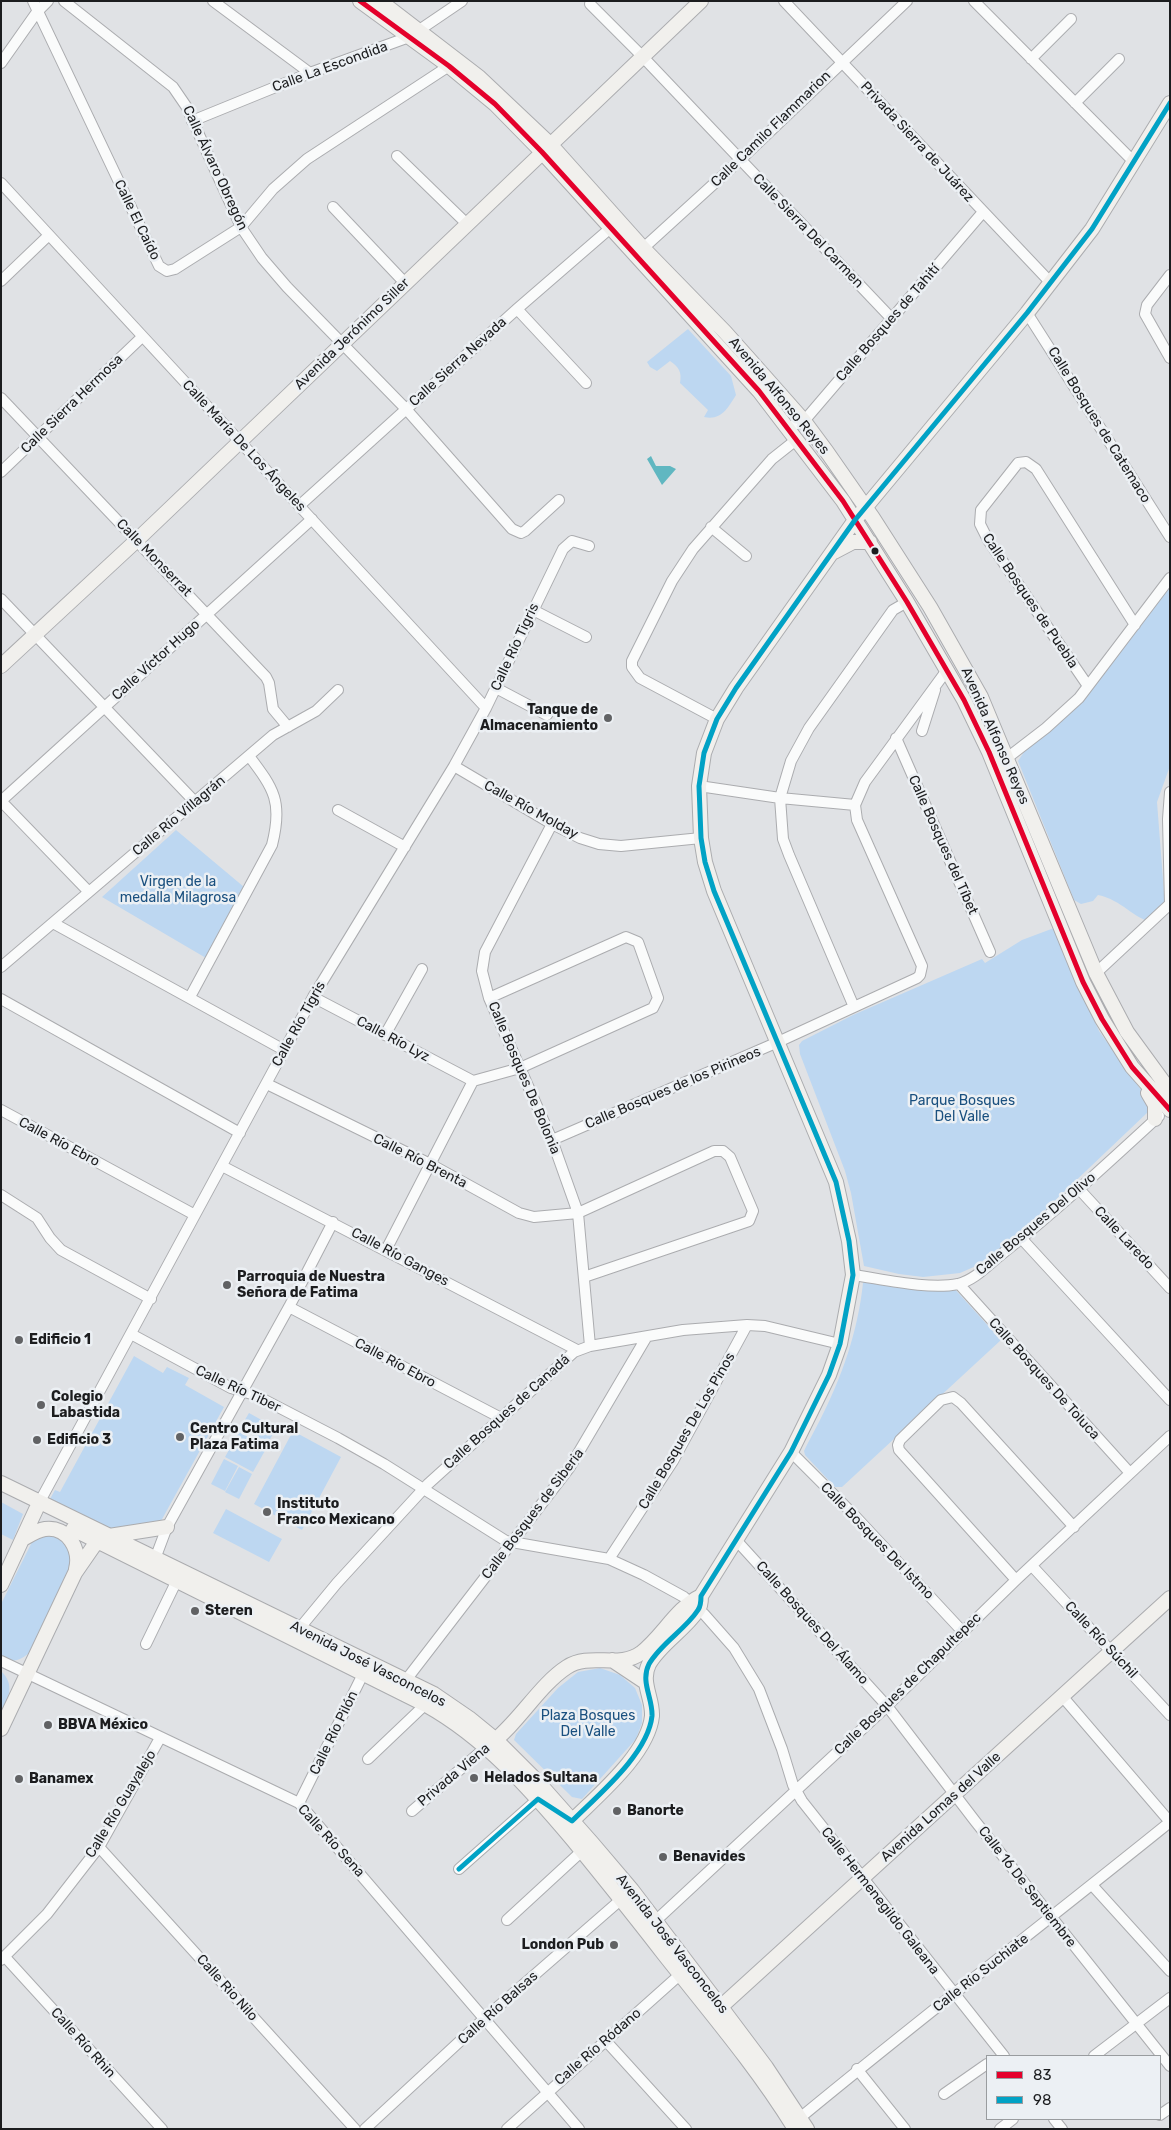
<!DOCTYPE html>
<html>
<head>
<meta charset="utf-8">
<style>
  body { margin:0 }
  #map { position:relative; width:1171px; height:2130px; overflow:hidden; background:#e0e2e5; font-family:Rubik,sans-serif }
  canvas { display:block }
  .frame { position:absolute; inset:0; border:2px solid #1c1d1f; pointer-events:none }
  .legend { position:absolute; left:986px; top:2055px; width:175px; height:65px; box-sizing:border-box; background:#ecf0f4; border:1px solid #999c9f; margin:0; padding:6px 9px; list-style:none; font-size:15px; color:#1c1d1f }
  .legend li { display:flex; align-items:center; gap:10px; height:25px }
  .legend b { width:25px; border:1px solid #999c9f }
</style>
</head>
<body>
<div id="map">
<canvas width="1171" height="2130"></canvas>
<div class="frame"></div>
<ul class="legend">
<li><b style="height:6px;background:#e4002b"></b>83</li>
<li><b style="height:6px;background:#01a2c5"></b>98</li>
</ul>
</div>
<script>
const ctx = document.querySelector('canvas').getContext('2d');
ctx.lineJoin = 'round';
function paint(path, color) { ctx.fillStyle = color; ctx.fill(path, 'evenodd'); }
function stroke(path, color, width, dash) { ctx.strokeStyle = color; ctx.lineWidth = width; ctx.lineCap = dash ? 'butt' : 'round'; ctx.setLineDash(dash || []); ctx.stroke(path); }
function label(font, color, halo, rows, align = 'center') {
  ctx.font = font + ' Rubik,sans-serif'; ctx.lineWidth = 5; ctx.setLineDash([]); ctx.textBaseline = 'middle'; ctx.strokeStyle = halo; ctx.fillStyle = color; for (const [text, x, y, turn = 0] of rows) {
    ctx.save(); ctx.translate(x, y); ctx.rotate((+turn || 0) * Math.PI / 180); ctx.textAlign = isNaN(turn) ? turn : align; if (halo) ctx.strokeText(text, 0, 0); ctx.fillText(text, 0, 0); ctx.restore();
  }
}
const green = new Path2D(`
  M688,329L731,376L736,395C728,408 721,421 704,417L708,410L680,383C682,372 679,367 670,361L657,371L650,367L647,362Z
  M1170,583V766L1157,802L1165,906L1152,922C1134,919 1122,900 1098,895L1093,901L1081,904L1074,900L1018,761L1024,752L1076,706Z
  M176,830L244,887L206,958L102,897Z
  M1054,928L1099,1031L1149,1101L1148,1112L1046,1209L999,1250L976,1266L960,1273L923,1277L899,1274L864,1266L851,1193L845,1171L800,1054L799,1045L802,1041L853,1015L982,959L985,963L1022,940Z
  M866,1279L952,1286L1001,1340L842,1487H835L805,1455L804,1451C809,1440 815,1430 820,1420C842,1377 858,1331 863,1283Z
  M134,1356L163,1373L167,1367L189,1378L185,1385L224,1407L161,1521L114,1532L50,1499L55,1490L60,1492Z
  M249,1413L276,1428L268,1443L240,1428Z
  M293,1431L341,1457L302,1530L254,1504Z
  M239,1432L267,1447L253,1472L225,1457Z
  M224,1459L238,1466L225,1491L211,1484Z
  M239,1467L252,1474L239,1499L225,1492Z
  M1,1502L23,1514L13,1540L1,1534Z
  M226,1509L282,1539L269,1562L213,1533Z
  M41,1535H60L75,1560L32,1650C22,1660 15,1663 1,1659V1604L33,1540Z
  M600,1668L620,1675L635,1688L642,1705V1723L636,1739L582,1799L572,1797L514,1740L516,1734L558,1688L578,1672Z
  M1,1671C15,1684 9,1698 1,1713Z`);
const water = new Path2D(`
  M651,456L656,466H670L676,469L662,485L647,459Z`);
const street = new Path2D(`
  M33,1L159,266L167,271L175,269L241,227L273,189L307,159L449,66
  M64,1L173,87L186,106L241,227L262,258L287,287L406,409L512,529L521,533L525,531L559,500
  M213,1L310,73
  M784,1L1051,283
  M974,1L1134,162
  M590,4L642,56L892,319
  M1031,59L1071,19
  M1,63L37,12L48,1
  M1075,103L1119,59
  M192,121L310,73L409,37L462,1
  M397,156L467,224
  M1,183L486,708
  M333,207L405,283
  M639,252L740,160L907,1
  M1170,275L1147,305L1145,314L1170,358
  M1,281L49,235
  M517,309L586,383
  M1027,313L1170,537
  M1,398L266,677L269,683L273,709L288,727
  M787,428L804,421L983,212
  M1,472L142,337
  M299,506L517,309L614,225
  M711,527L746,556
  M1,599L196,803
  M533,610L586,637
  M1088,686L988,540L980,524L981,510L1018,463L1026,462L1036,469L1135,625
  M496,688L547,715
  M717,719L640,678L632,667V661L672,581L693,549L772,459L796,440
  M922,731L935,690
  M896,738L990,952
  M1007,758L1046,728L1079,698L1170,578
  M454,766L552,824L580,838L599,844L621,846L701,838
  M699,786L780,798L855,805
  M1170,792L1168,819L1170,905
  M1,801L312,519
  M1,801L89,892
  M338,810L405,847
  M552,824L485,952L482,971L489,998L552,1140L578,1213L590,1346
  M53,923L284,1050
  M1,967L273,735L316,711L338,690
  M1096,973L1170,904
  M190,997L272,845C283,802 274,789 249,756
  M313,997L473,1081
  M1,999L240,1133
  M854,1007L789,855L783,839L780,798L791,761L809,728L893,610L907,602
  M385,1035L422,969
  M473,1081L520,1068L653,1008L658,998L638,942L626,937L489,998
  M267,1084L430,1164L519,1213L534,1217L578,1213L714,1151H723L730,1157L753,1211L749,1221L584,1277
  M1,1110L195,1215
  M552,1140L778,1042L917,978L920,975L922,966L857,820L855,805L865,782L947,670
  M222,1166L577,1350
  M1079,1189L1170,1288
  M1,1195L37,1218L50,1238L61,1250L151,1299
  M1021,1238L1170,1400
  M386,1250L473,1081
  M853,1275C882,1279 929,1290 958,1284C975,1280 989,1264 1002,1254C1056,1211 1108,1163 1159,1116
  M959,1284L1130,1473
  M289,1307L501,1418
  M131,1334L231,1388L255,1395L338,1438L384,1464L506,1541L609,1559L644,1575L684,1597L704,1614L734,1648L759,1689L782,1749L793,1785L802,1801L1004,2056
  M791,1452L855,1516L963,1632
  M39,1503L313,997L454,766L486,708L563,549L572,541L589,546
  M737,1541L887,1706L975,1821L1170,2066
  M155,1559L167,1527L289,1307L333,1222
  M609,1559L673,1461L747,1325
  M1032,1566L1170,1715
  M1016,1580L899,1450L898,1445L900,1440L941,1400L953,1397L961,1403L1074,1527
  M299,1629L337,1583L428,1484L574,1352L590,1346L683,1330L747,1325L765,1326L840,1344
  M146,1644L180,1574
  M1,1661L299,1803L579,2129
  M406,1680L570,1467L646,1338
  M1062,1696L1170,1822
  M368,1759L429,1701
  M299,1803L366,1668
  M412,1811L485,1748
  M99,1847L355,2129
  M459,1869L538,1799
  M1092,1885L1170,1971
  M507,1920L582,1851
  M650,1926L887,1706L1016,1580L1170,1436
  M5,1957L162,2129
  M1,1960L47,1914L99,1847L160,1738
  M606,2041L686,2129
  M1094,2056L1170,1998
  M857,2069L905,2129
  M944,2094L987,2064
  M1160,2115L1170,2108
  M1054,2119L1062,2129
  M795,2122C918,2020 1045,1923 1170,1822
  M365,2129L485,2018L625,1896
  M507,2129L675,1979L687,1973
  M1000,2129L1013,2119`);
const secondary = new Path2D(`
  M360,1L449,66L495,104L542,152L759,391L843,501L907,602L964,700L989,752L1083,982L1102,1019L1132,1067L1170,1110
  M380,1L479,77L550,144L643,248L725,332L766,378L804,421L827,452L873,518L930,607L981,697L1096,973L1127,1032L1170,1091
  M834,552L853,542H870
  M1,666L137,540L701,1
  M1148,1093L1155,1105V1119
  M1,1483L434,1694L469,1718L496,1740L538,1782L592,1843L632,1890L724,2011L766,2067L807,2129
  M73,1529L426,1705C485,1738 530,1789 573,1840C603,1877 634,1915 663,1953C708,2010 757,2067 795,2129
  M23,1539C30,1535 37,1530 45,1529C68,1526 81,1550 76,1569
  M1,1585L39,1503
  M612,1660L645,1682
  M1,1729L75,1573L93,1547L99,1540L109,1536L167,1527
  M489,1745C518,1724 539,1685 567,1667C590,1652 619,1669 641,1653C663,1636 676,1608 701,1596
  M538,1799L572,1821C598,1795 648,1754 652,1716C653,1698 640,1682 649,1664C661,1643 685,1630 698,1610C701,1606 701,1600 701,1596L791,1452L829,1375L840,1344L853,1275L849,1241L836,1182L714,891L705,862L701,838L699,786L704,753L717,719L736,688L855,520L1027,313L1092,229L1170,103
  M714,2013L1170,1598`);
const bus1 = new Path2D(`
  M360,1L449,66L495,104L542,152L759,391L843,501L907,602L964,700L989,752L1083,982L1102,1019L1132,1067L1170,1110`);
const bus2 = new Path2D(`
  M459,1869L538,1799L572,1821C598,1795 648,1754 652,1716C653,1698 640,1682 649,1664C661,1643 685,1630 698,1610C701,1606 701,1600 701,1596L791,1452L829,1375L840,1344L853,1275L849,1241L836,1182L714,891L705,862L701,838L699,786L704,753L717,719L736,688L855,520L1027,313L1092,229L1170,103`);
const markers = [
  [875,551,4.5,"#1c1d1f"],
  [608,718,5,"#616264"],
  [227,1285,5,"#616264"],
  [19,1340,5,"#616264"],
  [41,1405,5,"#616264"],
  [180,1437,5,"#616264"],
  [37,1440,5,"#616264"],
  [267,1512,5,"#616264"],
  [195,1611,5,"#616264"],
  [48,1725,5,"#616264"],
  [474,1778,5,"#616264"],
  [19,1779,5,"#616264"],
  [617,1811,5,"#616264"],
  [663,1857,5,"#616264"],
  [614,1945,5,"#616264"]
];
const streetNames = [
  ["Calle La Escondida",330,67,-20],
  ["Calle Camilo Flammarion",771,129,-44],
  ["Privada Sierra de Juárez",917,142,47],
  ["Calle Álvaro Obregón",215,168,65],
  ["Calle El Caído",137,220,64],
  ["Calle Sierra Del Carmen",808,231,46],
  ["Calle Bosques de Tahití",888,323,-49],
  ["Avenida Jerónimo Siller",352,334,-44],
  ["Calle Sierra Nevada",458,362,-42],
  ["Avenida Alfonso Reyes",779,396,50],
  ["Calle Sierra Hermosa",72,404,-44],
  ["Calle Bosques de Catemaco",1099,425,58],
  ["Calle María De Los Ángeles",244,446,47],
  ["Calle Monserrat",154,558,46],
  ["Calle Bosques de Puebla",1030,601,56],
  ["Calle Río Tigris",515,647,-65],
  ["Calle Víctor Hugo",156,660,-42],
  ["Avenida Alfonso Reyes",995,736,66],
  ["Calle Río Molday",531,810,29],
  ["Calle Río Villagrán",179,816,-40],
  ["Calle Bosques del Tíbet",943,845,66],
  ["Calle Río Tigris",299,1024,-61],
  ["Calle Río Lyz",393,1039,28],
  ["Calle Bosques De Bolonia",524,1078,67],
  ["Calle Bosques de los Pirineos",673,1088,-23],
  ["Calle Río Ebro",59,1142,28],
  ["Calle Río Brenta",420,1161,27],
  ["Calle Bosques Del Olivo",1036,1224,-40],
  ["Calle Laredo",1124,1238,47],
  ["Calle Río Ganges",400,1257,28],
  ["Calle Río Ebro",395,1363,28],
  ["Calle Bosques De Toluca",1044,1379,48],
  ["Calle Río Tiber",238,1389,25],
  ["Calle Bosques de Canadá",507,1412,-42],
  ["Calle Bosques De Los Pinos",687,1431,-60],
  ["Calle Bosques de Siberia",533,1514,-53],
  ["Calle Bosques Del Istmo",877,1541,46],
  ["Calle Bosques Del Álamo",812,1623,48],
  ["Calle Río Súchil",1101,1640,47],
  ["Avenida José Vasconcelos",368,1664,27],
  ["Calle Bosques de Chapultepec",908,1684,-44],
  ["Calle Río Pilón",334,1733,-64],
  ["Privada Viena",454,1775,-40],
  ["Calle Río Guayalejo",121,1804,-59],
  ["Avenida Lomas del Valle",941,1807,-42],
  ["Calle Río Sena",331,1841,48],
  ["Calle 16 De Septiembre",1027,1887,52],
  ["Calle Hermenegildo Galeana",880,1901,52],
  ["Avenida José Vasconcelos",672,1944,52],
  ["Calle Río Suchiate",981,1973,-38],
  ["Calle Rio Nilo",227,1988,48],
  ["Calle Río Balsas",498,2008,-42],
  ["Calle Río Rhin",83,2043,48],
  ["Calle Río Ródano",598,2047,-41]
];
const poiNames = [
  ["Tanque de",598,710,"right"],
  ["Almacenamiento",598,726,"right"],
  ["Parroquia de Nuestra",237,1277],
  ["Señora de Fatima",237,1293],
  ["Edificio 1",29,1340],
  ["Colegio",51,1397],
  ["Labastida",51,1413],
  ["Centro Cultural",190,1429],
  ["Plaza Fatima",190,1445],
  ["Edificio 3",47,1440],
  ["Instituto",277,1504],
  ["Franco Mexicano",277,1520],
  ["Steren",205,1611],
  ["BBVA México",58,1725],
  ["Helados Sultana",484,1778],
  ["Banamex",29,1779],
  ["Banorte",627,1811],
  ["Benavides",673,1857],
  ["London Pub",604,1945,"right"]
];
const parkNames = [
  ["Virgen de la",178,882],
  ["medalla Milagrosa",178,898],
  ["Parque Bosques",962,1101],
  ["Del Valle",962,1117],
  ["Plaza Bosques",588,1716],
  ["Del Valle",588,1732]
];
paint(green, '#bdd7f1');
paint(water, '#60b7c1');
stroke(street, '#abacaf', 12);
stroke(secondary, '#abacaf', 16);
stroke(street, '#fafbfb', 10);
stroke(secondary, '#f1f0ed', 14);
stroke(bus1, '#e4002b', 5);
stroke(bus2, '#01a2c5', 5);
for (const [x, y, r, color] of markers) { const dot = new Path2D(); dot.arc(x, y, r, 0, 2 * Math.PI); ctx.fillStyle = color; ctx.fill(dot); stroke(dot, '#ecf0f4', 2); }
label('14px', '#1c1d1f', '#ecf0f4', streetNames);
label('bold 14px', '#1c1d1f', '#ecf0f4', poiNames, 'left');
label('14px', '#1a507f', '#ecf0f4', parkNames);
</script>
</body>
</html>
